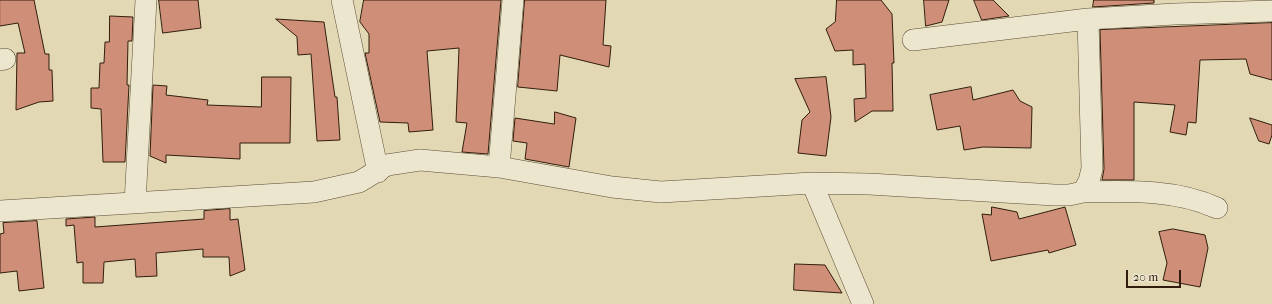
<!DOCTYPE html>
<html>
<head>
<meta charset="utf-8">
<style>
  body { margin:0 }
  #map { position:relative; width:1272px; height:304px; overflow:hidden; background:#e2d8b3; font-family:"IM FELL French Canon",serif }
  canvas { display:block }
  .scale { position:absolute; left:1126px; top:270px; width:55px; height:18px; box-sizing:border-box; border:2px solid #311d0d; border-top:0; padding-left:5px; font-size:12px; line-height:14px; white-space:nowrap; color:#311d0d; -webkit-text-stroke:3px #ece6ce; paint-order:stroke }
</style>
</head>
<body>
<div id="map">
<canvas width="1272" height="304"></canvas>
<div class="scale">20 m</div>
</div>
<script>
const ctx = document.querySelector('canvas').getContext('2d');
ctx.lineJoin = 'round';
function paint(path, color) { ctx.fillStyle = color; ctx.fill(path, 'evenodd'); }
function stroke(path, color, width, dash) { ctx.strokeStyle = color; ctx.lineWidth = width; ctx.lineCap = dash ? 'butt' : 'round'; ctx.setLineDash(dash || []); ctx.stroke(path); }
const building = new Path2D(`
  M0,0H34L45,54H49V70H52L53,101L39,102L16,110L17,53H25L18,23L0,26Z
  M159,0H198L201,28L163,33Z
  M364,0H501L488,154L462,152L467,123L456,122L459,48L427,51L433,130L409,132L408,123L380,122L365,53H369V34L360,22Z
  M525,0H606L603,45L611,46L609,67L560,55L557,91L518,87Z
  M837,0H881L892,14L894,63H892L893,111H872L855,122L854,99L866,98L865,64L853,65V50L835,51L826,29L835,22Z
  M924,0H949L942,22L926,26Z
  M974,0H993L1009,16L982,20Z
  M1094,0H1154V3L1093,7Z
  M110,16L133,17L132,41H128L127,85H129L125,162H103L101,109L91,108V88H99L100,63H104L105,42H109Z
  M276,19L324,22L335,97H337L340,140L317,141L311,54L298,55L297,37Z
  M1272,23V80L1250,74L1246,59L1200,60L1196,123L1188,122L1186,135L1170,132L1175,105L1134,102V180H1102L1104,169L1100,30Z
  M262,77H291L290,143H240V159L166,155V163L150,156L153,85L167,86L166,95L208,100L207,105L261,107Z
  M826,77L831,117L826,156L798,153L802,120L810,112L795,79Z
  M971,87L973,100L1013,90L1020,101L1032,107L1031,148L983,147L964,150L960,126L937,130L930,95Z
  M555,112L576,118L569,167L525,159L527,143L513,141L515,118L554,124Z
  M1250,118L1272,125V135L1269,144L1259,141Z
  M992,207L1017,212L1019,219L1065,207L1076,245L1049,253L1048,250L991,261L982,214L991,215Z
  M230,209V220L238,219L245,270L230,276L229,257H203V249L156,253L157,276L136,277L135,259L104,262L103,283H83V262L77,263L74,225L66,226V219L95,217V227L204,219V211Z
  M37,221L44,288L19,291L17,271L0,273V234L4,233L3,223Z
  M1173,229L1205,235L1208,248L1200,287L1163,280L1167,263L1159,232Z
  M795,264L825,265L842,293L794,290Z`);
const minor = new Path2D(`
  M342,0L378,172
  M913,40L1088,19
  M0,60L5,59
  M499,167L513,0
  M812,183L869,184L1054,195H1069L1083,192L1089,181L1092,169L1088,19L1175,14L1272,11
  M1083,192C1128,191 1176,189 1217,208
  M135,203L146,0
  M0,211L314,192L359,182L387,165L420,160L499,167L612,187L661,192L812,183L863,304`);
paint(building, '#ce8e77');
stroke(building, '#311d0d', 1);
stroke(minor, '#5d4c36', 22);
stroke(minor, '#ece6ce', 21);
</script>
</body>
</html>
